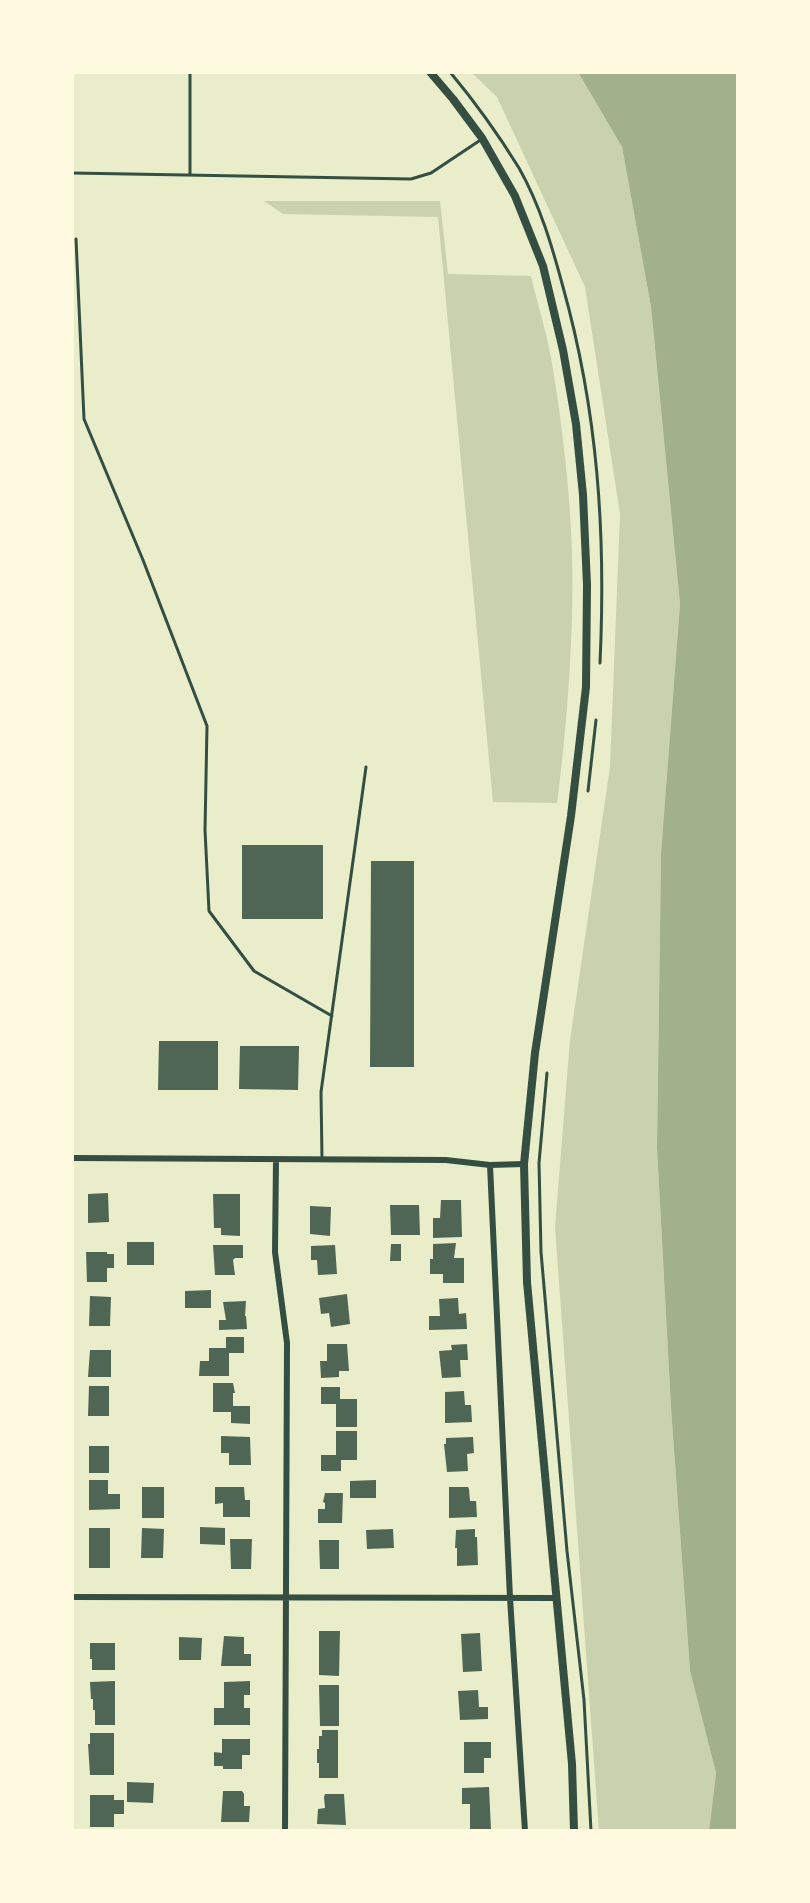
<!DOCTYPE html>
<html>
<head>
<meta charset="utf-8">
<style>
  body { margin:0 }
  #map { position:relative; width:810px; height:1903px; overflow:hidden; background:#e9edc9; font-family:"Space Grotesk",sans-serif }
  canvas { display:block }
  .frame { position:absolute; inset:0; border:74px solid #fefae0; pointer-events:none }
</style>
</head>
<body>
<div id="map">
<canvas width="810" height="1903"></canvas>
<div class="frame"></div>
</div>
<script>
const ctx = document.querySelector('canvas').getContext('2d');
ctx.lineJoin = 'round';
function paint(path, color) { ctx.fillStyle = color; ctx.fill(path, 'evenodd'); }
function stroke(path, color, width, dash) { ctx.strokeStyle = color; ctx.lineWidth = width; ctx.lineCap = dash ? 'butt' : 'round'; ctx.setLineDash(dash || []); ctx.stroke(path); }
const green = new Path2D(`
  M471,72H578L622,147L651,307L680,604L661,853L657,1148L671,1408L690,1671L716,1773L709,1831H599L555,1227L570,1040L610,767L620,514L585,287L497,97Z
  M264,201H440L448,274L531,276C538,306 548,337 553,369C566,450 575,535 572,617C570,680 565,741 557,803L493,802L438,217L283,214Z`);
const water = new Path2D(`
  M578,72H738V1831H709L716,1773L690,1671L671,1408L657,1148L661,853L680,604L651,307L622,147Z`);
const building = new Path2D(`
  M242,845H323V919H242Z
  M371,861H414V1067H370Z
  M159,1041H218V1090H158Z
  M240,1046H299L298,1090L239,1089Z
  M108,1193L109,1222L88,1223V1194Z
  M213,1194H240V1236L221,1235V1228H214Z
  M441,1200H461L462,1237L433,1238V1218H440Z
  M390,1205H419L420,1235H391Z
  M310,1206L331,1207L330,1236L310,1234Z
  M127,1242H154V1265H127Z
  M456,1243L454,1258H464V1283H443V1274H430V1259H433V1244Z
  M391,1244H401V1261H390Z
  M213,1245H243V1258H235L233,1260L235,1275H215Z
  M335,1245L337,1274L318,1275L317,1260H311V1246Z
  M86,1252H107V1254H114V1268H107V1282H87Z
  M211,1290V1308H185V1291Z
  M347,1294L350,1324L331,1327L329,1313L321,1314L319,1298Z
  M90,1296L111,1297L110,1326H89Z
  M458,1298L459,1314L466,1313L467,1329L429,1330V1316H440L439,1299Z
  M246,1301L245,1316H246L247,1329L219,1330V1320H226L223,1302Z
  M226,1337H244V1353H229V1376H199L200,1361H209V1348H226Z
  M327,1344H347L349,1371H339V1377L321,1378L320,1361H327Z
  M467,1344L468,1360H460L461,1377L442,1378L439,1351L452,1350L451,1345Z
  M90,1350H111V1377H88Z
  M213,1383H233L235,1393H233V1406H250V1424L231,1423V1412H213Z
  M89,1386H109V1416H88Z
  M321,1387H340V1399H357V1427H336V1404H321Z
  M464,1391L465,1405H471L472,1422L445,1423V1392Z
  M336,1431H357V1460H341V1471H321V1455H336Z
  M221,1436L250,1437L251,1465H229V1453H221Z
  M473,1437L474,1453L467,1454L468,1471L447,1472L444,1444H446V1438Z
  M89,1446H109V1473H89Z
  M89,1480H108V1494H120V1509L89,1510Z
  M376,1480V1498H350V1481Z
  M142,1487H164V1518H142Z
  M215,1487H244L245,1500H250V1517H223V1503L215,1504Z
  M449,1487H468L469,1489L470,1501H476L477,1517L449,1518Z
  M325,1493H343L342,1523H318V1509H325V1503L323,1502Z
  M200,1527L225,1528V1545L200,1544Z
  M89,1528H110V1568H89Z
  M142,1528L164,1529L163,1558H141Z
  M393,1529L394,1548L367,1549L366,1530Z
  M475,1529V1537H477L478,1565L457,1566V1548H455L456,1530Z
  M230,1539H252L251,1569H231Z
  M319,1540H339V1569H320Z
  M319,1631H340L339,1676L319,1675Z
  M480,1633L482,1671L463,1672L461,1634Z
  M224,1636L244,1637V1654H251V1666H221Z
  M179,1637L202,1638L201,1660H179Z
  M90,1643H115V1670H92V1659H90Z
  M115,1681V1725H95V1710H93V1699H91L90,1682Z
  M250,1681V1695H244V1708H250V1725H214V1708H224V1682Z
  M319,1685H339V1726H320Z
  M478,1690L479,1707H488V1719L460,1720L458,1691Z
  M322,1730H338V1778H319V1763H317V1749H319V1736H322Z
  M90,1733H114V1775H90L88,1744H90Z
  M222,1739H250V1755H242V1769H223V1766H214V1752L222,1753Z
  M464,1742H491V1758H484V1773H464Z
  M127,1782L154,1783L153,1803L127,1802Z
  M489,1787L491,1830H470V1804H462V1788Z
  M223,1791H242L244,1794V1806H250L249,1822H221Z
  M325,1794H344L346,1825L317,1824L318,1809L325,1808L324,1797Z
  M90,1795H114V1800H124V1814H114V1827H90Z`);
const path = new Path2D(`
  M450,72C475,102 498,134 519,168C540,205 552,246 563,287C598,412 606,534 600,663
  M588,791L596,720
  M547,1073L539,1163L541,1252L567,1551L584,1700L591,1831`);
const service = new Path2D(`
  M72,173L411,179L431,173L482,139
  M190,174V72
  M76,239L84,419L143,560L207,726L205,830L209,911L254,971L332,1016
  M322,1159L321,1092L366,767`);
const minor = new Path2D(`
  M72,1158L446,1160L490,1165L524,1164
  M276,1160L275,1252L287,1343L285,1831
  M490,1165L510,1598L525,1831
  M72,1597L557,1598`);
const tertiary = new Path2D(`
  M430,72L453,99L482,138L515,196L543,266L563,350L576,424L583,495L587,585L586,687L571,816L535,1053L524,1164L527,1282L572,1764L574,1831`);
paint(green, '#cad2ad');
paint(water, '#a3b18a');
paint(building, '#4f6655');
stroke(path, '#344e41', 3);
stroke(service, '#344e41', 3);
stroke(minor, '#344e41', 6);
stroke(tertiary, '#344e41', 8);
</script>
</body>
</html>
